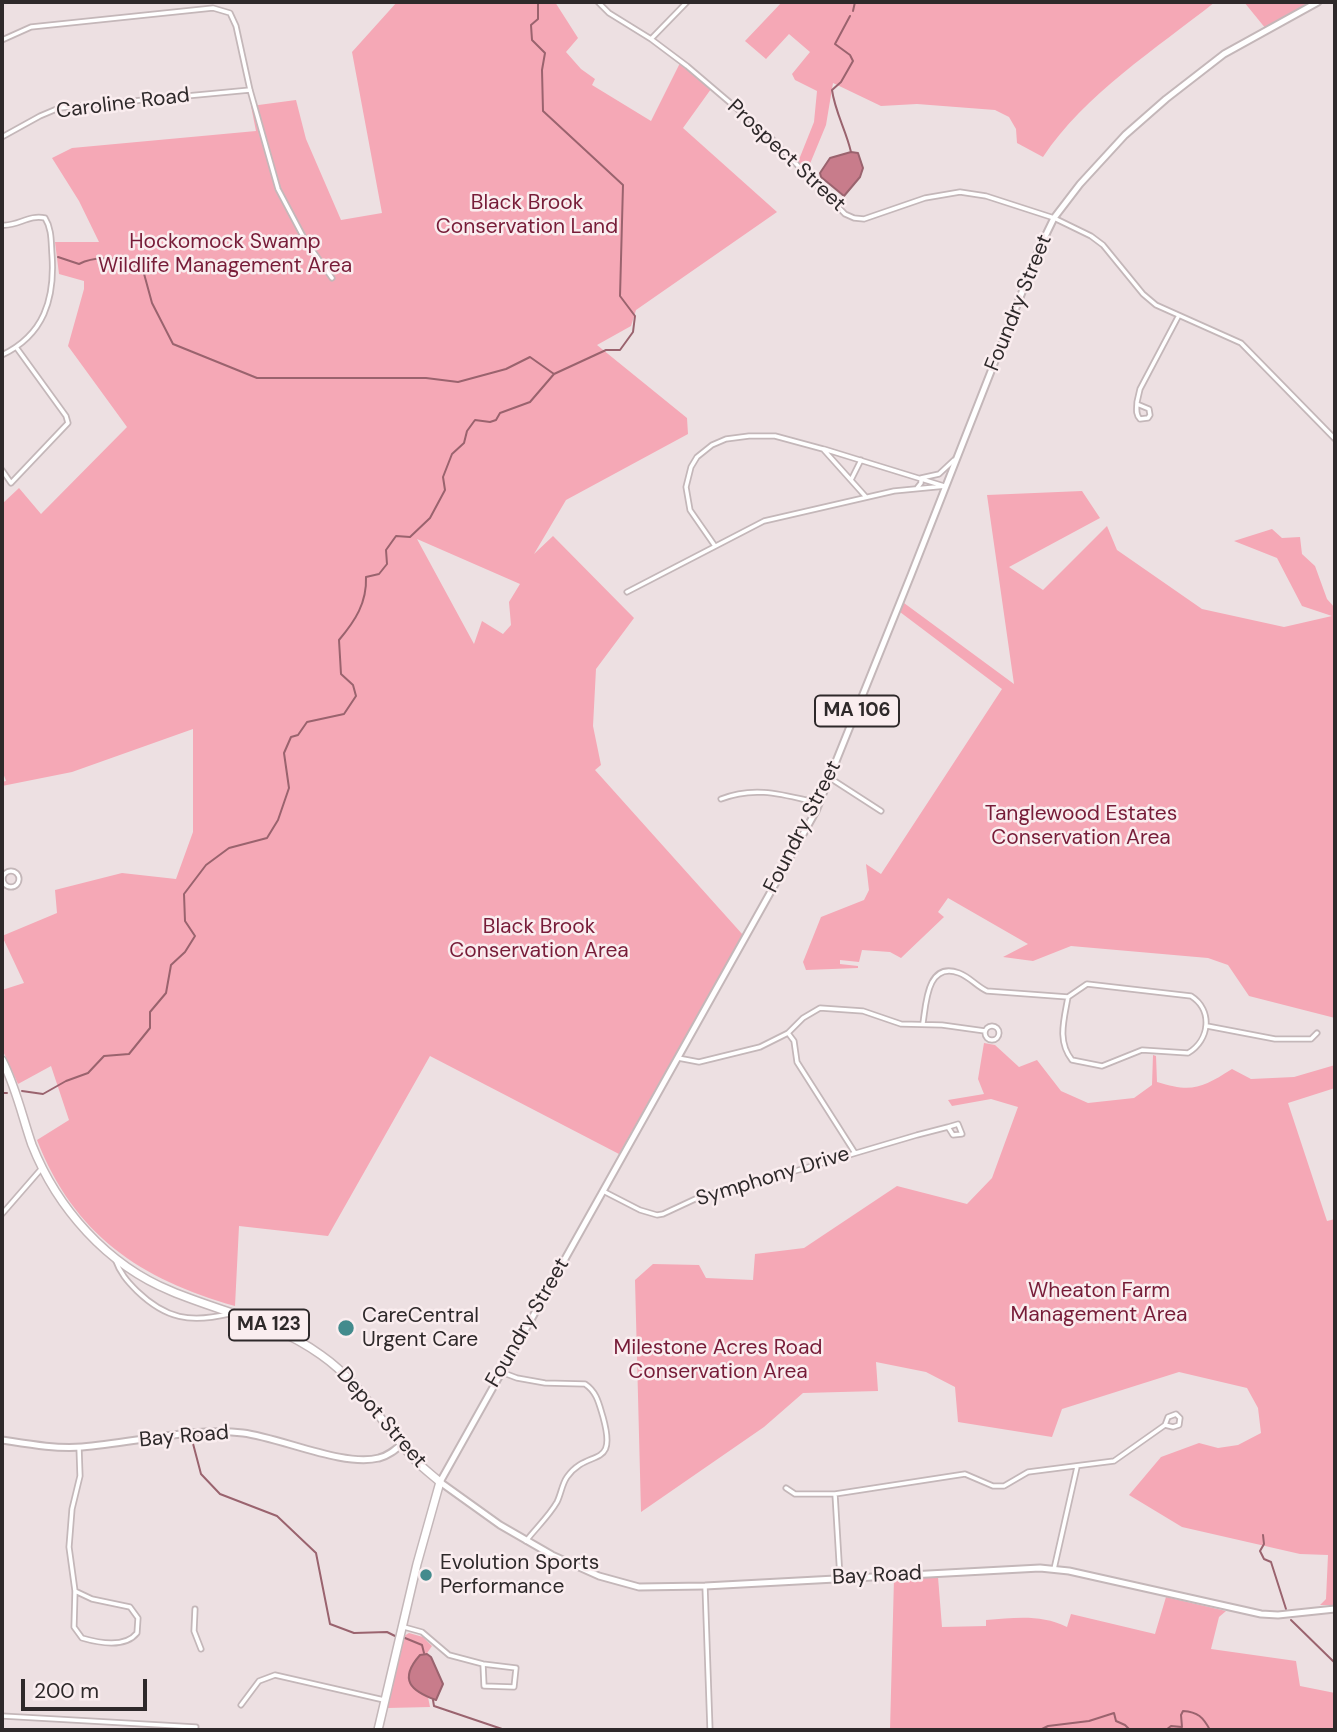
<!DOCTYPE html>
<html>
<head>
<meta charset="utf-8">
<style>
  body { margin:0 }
  #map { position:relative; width:1337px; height:1732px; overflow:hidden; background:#ede0e2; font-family:"DM Sans",sans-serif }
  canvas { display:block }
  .frame { position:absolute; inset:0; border:4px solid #2e292a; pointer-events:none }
  .scale { position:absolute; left:21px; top:1679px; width:126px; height:32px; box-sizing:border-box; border:4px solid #2e292a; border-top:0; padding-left:9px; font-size:21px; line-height:24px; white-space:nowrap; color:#2e292a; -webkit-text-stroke:5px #faedef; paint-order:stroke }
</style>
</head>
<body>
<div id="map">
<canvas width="1337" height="1732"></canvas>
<div class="frame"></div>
<div class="scale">200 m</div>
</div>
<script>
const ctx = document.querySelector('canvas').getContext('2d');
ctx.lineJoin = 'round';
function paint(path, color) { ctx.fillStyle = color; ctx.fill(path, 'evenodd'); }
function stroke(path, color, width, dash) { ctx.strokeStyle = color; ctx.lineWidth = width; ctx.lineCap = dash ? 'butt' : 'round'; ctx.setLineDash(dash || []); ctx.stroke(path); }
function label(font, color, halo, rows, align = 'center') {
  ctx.font = font + ' "DM Sans",sans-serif'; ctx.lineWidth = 5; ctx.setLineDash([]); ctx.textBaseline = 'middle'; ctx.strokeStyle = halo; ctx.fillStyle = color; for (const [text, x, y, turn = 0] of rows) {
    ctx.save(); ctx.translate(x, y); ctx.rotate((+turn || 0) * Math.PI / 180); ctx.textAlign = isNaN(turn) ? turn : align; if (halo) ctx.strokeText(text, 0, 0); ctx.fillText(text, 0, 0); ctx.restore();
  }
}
const green = new Path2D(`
  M397,2H555L578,38L566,52L581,69L595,79L592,85L651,121L680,63L711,89L683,128L777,212L636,310L631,326L597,345L687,418L688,434L566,500L534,554L553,536L634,618L596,669L593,726L601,765L595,770L743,935L619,1154L430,1056L328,1236L239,1226L235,1306C140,1279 74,1235 37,1140L69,1120L51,1066L18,1084L2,1049V990L24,983L2,936L57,913L55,890L122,873L176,879L193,832V729L72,772L2,786V782L6,781L2,770V504L19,488L41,514L127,427L68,346L84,289V281L59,274L55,242H99L79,201L52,158L72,148L256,131L251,106L296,100L306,139L341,220L382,213L352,52ZM417,539L520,584L509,602L511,625L503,634L482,621L474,644Z
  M782,2H1215C1157,48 1084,95 1043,157L1017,143L1016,129L1009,117L995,110L917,104L881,106L833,83L826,125L807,171L798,162L814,122L817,91L795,80L792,74L810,52L789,34L766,59L745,41Z
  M1244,2H1313L1266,29Z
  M1082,491L1100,518L1009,567L1043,590L1107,526L1117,550L1202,609L1284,627L1332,616L1302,606L1277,558L1234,541L1272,529L1282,538L1300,537L1302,554L1315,566L1327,599L1335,608V1018L1249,996L1228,965L1208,958L1071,946L1033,961L1003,957L1028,944L948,898L938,912L944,917L901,958L890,952L862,950L859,962L840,960V964L858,966V968L806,970L803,962L821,917L864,900L869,890L866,864L881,874L1002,689L900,612L904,603L1014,684L987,495Z
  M984,1043L995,1045L1019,1067L1037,1060L1061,1091L1088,1103L1134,1098L1152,1085L1153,1055L1156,1056L1157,1082C1192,1093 1202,1088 1232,1069L1251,1079L1294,1077L1335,1065V1088L1288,1103L1327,1221L1335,1219V1568L1333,1599L1335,1605H1320L1326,1599L1328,1555L1300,1554L1182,1527L1129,1495L1161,1457L1199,1443L1218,1448L1238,1445L1261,1433L1258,1408L1247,1388L1179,1372L1062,1409L1052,1437L958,1422L955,1387L926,1372L876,1362L878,1391L803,1393L764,1427L641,1512L635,1280L653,1264L699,1265L706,1278L753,1280L755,1254L804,1248L897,1186L967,1204L992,1178L1018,1107L991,1099L952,1106L948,1100L984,1094L978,1079Z
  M938,1577L942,1627L986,1626V1620C1015,1618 1040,1614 1067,1627L1071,1614L1155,1634L1166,1597L1226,1611L1219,1617L1211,1649L1296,1661L1300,1686L1335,1693V1730H890L894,1578Z
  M409,1633L423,1637L432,1646L421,1662L430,1707L387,1708L404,1636Z`);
const water = new Path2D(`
  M851,152L858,153L863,168L860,177L844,196L821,177L820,173L830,158Z
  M427,1654L431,1657L443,1684L436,1700C411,1691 398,1680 420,1655Z`);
const stream = new Path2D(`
  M853,11L855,2
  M850,16L835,44L850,55L853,61L841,82L832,90C835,112 846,130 851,152
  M58,257L79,264C99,254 124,259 143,270L152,303L173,344L257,378H426L458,382L506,369L530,357L554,374
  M22,1091L43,1094L66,1081L88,1073L104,1056L129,1054L150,1028V1012L166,993L171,965L185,952L195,936L185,921L184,894L206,865L229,848L267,838L278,820L289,788L284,753L291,737L298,735L307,722L344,714L356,696L353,685L341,674L339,640C355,621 367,603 366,577L379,574L387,564L386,550L396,536L410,537L430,518L445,490L443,477L452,454L464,443L467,431L475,420L490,422L496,420L500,413L530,402L554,374L606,350H620L633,332L635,316L620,296L623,185L543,111L542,70L545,53L532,40L531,25L538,19V2
  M2,1093H7
  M191,1436L201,1474L220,1494L277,1516L316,1553L330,1624L354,1633L387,1632L395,1636
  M1263,1535L1264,1544L1260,1551L1264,1559L1271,1562L1286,1609
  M1291,1620L1335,1663
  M405,1638L422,1645L424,1653
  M433,1700L434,1706L505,1730
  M1040,1730L1048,1726L1089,1721L1114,1713L1116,1721L1125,1725L1130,1730
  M1147,1730H1151
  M1166,1730L1171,1726L1182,1727L1181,1715L1183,1711C1198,1712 1203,1717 1210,1730`);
const street = new Path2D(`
  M598,2L609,13L651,39L687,66L768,135L845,214L854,218L864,219L925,198L960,192L986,196L1054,218L1091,236L1103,245L1143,294L1156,305L1241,343L1335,439
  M651,39L687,2
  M2,40L31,27L213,8L230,13L236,26L250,90L278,189L305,240L332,278
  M2,137L40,116L59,108L250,90
  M2,225C17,227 29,214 45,218C52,229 51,242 52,255C55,299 44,335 2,355
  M1137,404L1149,409L1150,415L1148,418L1140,419C1135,414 1137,408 1137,402L1140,389L1178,317
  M824,449L944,486
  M2,470L11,483L68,423L66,416L16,347
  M851,480L861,460
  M917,488L921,483V478L939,474L954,460
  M715,546L690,510L686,487L691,467L697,457L712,445L726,439L749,436H775L823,449L866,497
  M627,592L764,521L894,491L946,486
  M830,778L881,811
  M721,799C751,787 777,793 806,800
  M815,811L806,800L821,799
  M3 879a8 8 0 1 1 16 0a8 8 0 1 1-16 0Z
  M1087,984L1191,996C1213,1010 1210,1040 1188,1053L1142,1050L1102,1066L1072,1060C1057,1041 1064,1020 1068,997Z
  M923,1023C926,1004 927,961 959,973C970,977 976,986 987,991L1068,997
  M985 1033a7 7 0 1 1 14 0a7 7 0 1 1-14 0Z
  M1207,1026L1275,1039H1311L1317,1033
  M788,1033L794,1041L797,1062L855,1153
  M678,1058L699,1062L760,1047L788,1033L803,1018L820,1008L863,1011L901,1024L942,1025L985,1031
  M603,1191L640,1210L657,1215L663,1214L706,1194L724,1192L917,1135L948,1127L953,1135L962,1134L958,1124L948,1127
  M2,1214L42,1168
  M115,1259C120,1273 127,1281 137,1291C166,1319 190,1323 229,1314
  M501,1372L517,1378L545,1383L585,1384C597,1392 599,1404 603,1417C618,1471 588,1447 567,1477C562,1484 561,1494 557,1502C549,1516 536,1528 526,1541
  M1176,1414L1180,1418L1179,1425L1173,1427L1165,1425L1168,1417Z
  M786,1488L795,1494H835L965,1474L993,1486H1004L1028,1472L1114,1461L1165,1425
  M835,1494L840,1578
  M1054,1569L1077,1467
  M705,1586L710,1730
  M75,1591L92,1599L130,1607L138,1618L137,1633C125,1648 99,1643 82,1638L74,1627L75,1591L69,1547L72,1509L80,1476L79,1447
  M195,1609L194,1631L201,1649
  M404,1627L422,1632L449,1655L483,1664L516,1668L514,1687L484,1686L483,1664
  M241,1705L259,1681L275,1675L384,1700
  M2,1716L196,1727`);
const secondary = new Path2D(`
  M2,1440C28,1444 55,1449 82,1447C133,1443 193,1427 243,1433C282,1438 343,1467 379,1458C388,1456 395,1450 402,1444
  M440,1482L500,1525L552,1555L599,1576L639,1587L705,1586L1040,1568L1069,1571L1261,1614L1278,1615L1335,1609`);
const primary = new Path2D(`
  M440,1482L816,811L911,575L1039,249L1054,218L1080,184L1125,135L1166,99L1224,54L1318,2`);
const highway = new Path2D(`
  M2,1060C16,1087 22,1116 32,1145C57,1208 107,1265 171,1291C223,1313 274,1321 321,1355C364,1385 382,1426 416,1461C424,1469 432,1475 440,1482L417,1564L378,1730`);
const markers = [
  [346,1328,9,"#438b8d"],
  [426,1575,7,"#438b8d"]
];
const shields = [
  [857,711,84],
  [269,1325,80]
];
const shieldNames = [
  ["MA 106",857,711],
  ["MA 123",269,1325]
];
const streetNames = [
  ["Caroline Road",123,104,-7],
  ["Prospect Street",786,156,43],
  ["Foundry Street",1019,303,-68],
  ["Foundry Street",803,827,-63],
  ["Symphony Drive",773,1177,-17],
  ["Foundry Street",528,1323,-60],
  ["Depot Street",381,1418,49],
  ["Bay Road",184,1437,-5],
  ["Bay Road",877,1576,-3]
];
const parkNames = [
  ["Black Brook",527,203],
  ["Conservation Land",527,227],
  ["Hockomock Swamp",225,242],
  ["Wildlife Management Area",225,266],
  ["Tanglewood Estates",1081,814],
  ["Conservation Area",1081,838],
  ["Black Brook",539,927],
  ["Conservation Area",539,951],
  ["Wheaton Farm",1099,1291],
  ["Management Area",1099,1315],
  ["Milestone Acres Road",718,1348],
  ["Conservation Area",718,1372]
];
const poiNames = [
  ["CareCentral",362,1316],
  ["Urgent Care",362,1340],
  ["Evolution Sports",440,1563],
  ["Performance",440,1587]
];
paint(green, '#f5a8b6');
paint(water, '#c87c8b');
stroke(water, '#9a636e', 2);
stroke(stream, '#9a636e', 2);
stroke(street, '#c4b7b9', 7);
stroke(secondary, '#c4b7b9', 9);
stroke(primary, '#c4b7b9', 9);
stroke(highway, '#c4b7b9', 10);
stroke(street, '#fff', 3.5);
stroke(secondary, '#fff', 5);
stroke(primary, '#fff', 5);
stroke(highway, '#fff', 7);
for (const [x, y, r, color] of markers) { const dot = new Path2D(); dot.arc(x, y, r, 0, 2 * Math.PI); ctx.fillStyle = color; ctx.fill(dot); stroke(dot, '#faedef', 2.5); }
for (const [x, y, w] of shields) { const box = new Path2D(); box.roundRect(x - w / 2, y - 15.5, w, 31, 5); ctx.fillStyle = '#faedef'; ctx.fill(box); stroke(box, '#2e292a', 2); }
label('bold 19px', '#2e292a', null, shieldNames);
label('21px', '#2e292a', '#faedef', streetNames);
label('21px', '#771c38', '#faedef', parkNames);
label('21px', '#2e292a', '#faedef', poiNames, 'left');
</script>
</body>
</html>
